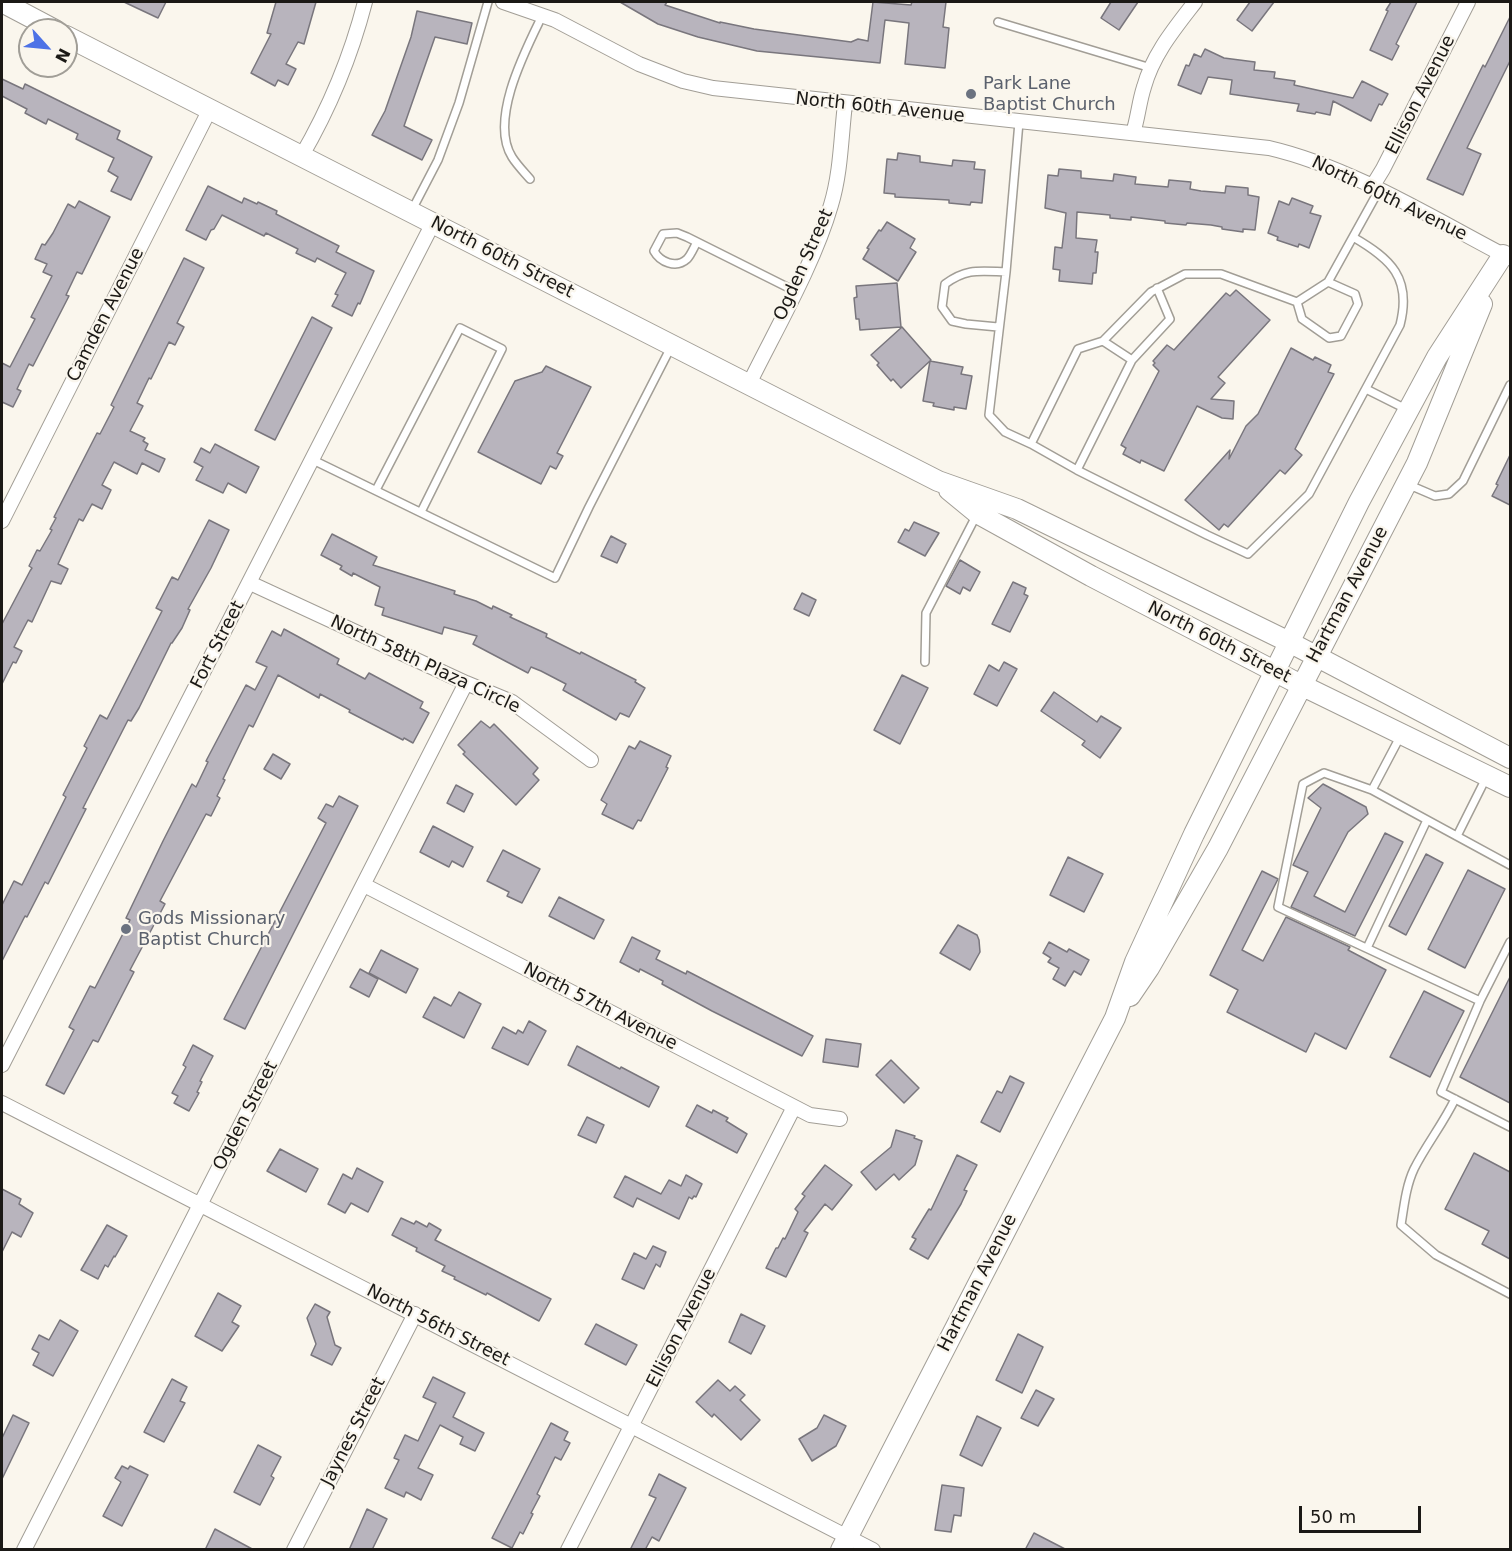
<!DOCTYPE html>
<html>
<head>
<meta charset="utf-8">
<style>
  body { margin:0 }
  #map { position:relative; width:1512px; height:1551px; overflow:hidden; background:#faf6ed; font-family:"DejaVu Sans",sans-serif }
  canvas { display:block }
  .frame { position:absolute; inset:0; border:3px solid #1b1916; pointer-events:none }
  .north { position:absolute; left:18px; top:18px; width:60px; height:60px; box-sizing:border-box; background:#faf6ed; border:2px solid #a19e97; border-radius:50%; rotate:117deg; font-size:16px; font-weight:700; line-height:24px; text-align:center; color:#1b1916 }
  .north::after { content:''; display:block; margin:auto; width:21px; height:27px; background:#4d72e6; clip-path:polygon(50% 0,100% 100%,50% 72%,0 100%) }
  .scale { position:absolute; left:1299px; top:1506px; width:122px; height:27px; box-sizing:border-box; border:3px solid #1b1916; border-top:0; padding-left:8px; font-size:18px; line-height:21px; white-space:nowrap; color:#1b1916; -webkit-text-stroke:4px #faf6ed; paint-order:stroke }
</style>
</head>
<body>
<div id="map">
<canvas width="1512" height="1551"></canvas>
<div class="frame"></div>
<div class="north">N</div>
<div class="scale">50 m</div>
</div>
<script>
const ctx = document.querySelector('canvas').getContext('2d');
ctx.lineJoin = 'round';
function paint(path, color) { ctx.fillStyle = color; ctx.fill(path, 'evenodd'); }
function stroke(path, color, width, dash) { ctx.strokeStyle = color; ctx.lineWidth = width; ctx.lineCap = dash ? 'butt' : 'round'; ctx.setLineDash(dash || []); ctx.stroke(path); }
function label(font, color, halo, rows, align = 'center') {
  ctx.font = font + ' "DejaVu Sans",sans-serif'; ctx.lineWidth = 4.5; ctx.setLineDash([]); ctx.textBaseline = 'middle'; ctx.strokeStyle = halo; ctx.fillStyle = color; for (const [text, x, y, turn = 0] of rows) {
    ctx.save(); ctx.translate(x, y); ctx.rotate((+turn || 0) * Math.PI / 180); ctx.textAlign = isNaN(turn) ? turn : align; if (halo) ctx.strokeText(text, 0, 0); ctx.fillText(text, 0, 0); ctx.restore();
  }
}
const building = new Path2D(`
  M124,2H166L158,18Z
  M276,2H316L304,44L298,42L286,64L296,69L288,85L278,80L275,86L251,73L271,34L267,33Z
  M620,2H667L665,5L720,23V22L754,29L851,42L858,39L868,41L873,2L911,5L912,2H946L943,27L949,28L945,68L905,64L909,23L885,20L880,63L757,51L698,37L658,24Z
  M1111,2H1138L1119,30L1101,18Z
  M1250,2H1274L1252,31L1237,20Z
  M1391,2H1417L1396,44L1399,46L1392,60L1370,50L1388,11L1386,10Z
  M417,11L472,23L467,44L435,37L404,126L432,140L422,160L372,135L385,111L411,37Z
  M1510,17V61L1467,148L1481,154L1463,195L1427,179L1483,65L1485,67Z
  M1205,49L1224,58L1255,62L1254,70L1275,72L1274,78L1295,81L1294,85L1353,98L1362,81L1388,94L1382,105L1379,104L1371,121L1333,101L1330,115L1316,112L1315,114L1297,111L1299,104L1230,94L1232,80L1208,77L1201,94L1178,85L1186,65L1189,66L1194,54L1201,57Z
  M2,79L23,89L25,84L120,131L117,139L152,157L131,200L111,191L118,177L108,171L114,158L76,139L78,134L48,119L46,124L25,113L27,109L2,96Z
  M898,153L920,156V162L952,166L953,160L975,162L974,169L985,170L982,203L971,202L970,205L949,203V200L895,197V194L884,193L887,159L897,160Z
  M1059,169L1081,171V178L1113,181L1114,174L1136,177L1135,184L1168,187L1169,180L1191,182L1190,189L1201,191L1225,193L1226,186L1248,188V195L1259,197L1255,230L1243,229V232L1222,229V227L1211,225L1187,223L1186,225L1165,223V221L1131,217V220L1110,218V215L1077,212L1076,238L1097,240L1095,252H1098L1096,273H1093L1092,284L1059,281L1060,270L1053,269L1055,247L1062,248L1066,213L1045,208L1048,175L1058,176Z
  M208,186L242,203L244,198L257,204L258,202L277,211L276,214L339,246L336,252L374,271L360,304L358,303L352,316L332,306L338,295L335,294L346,273L317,258L315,262L296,253L298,249L266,233L264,236L222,215L214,229L211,230L206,240L186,230Z
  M1292,198L1313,206L1310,213L1321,216L1309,248L1299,244L1298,247L1277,240L1278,237L1268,233L1279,201L1289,205Z
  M79,201L110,217L82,274L77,272L66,295L69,296L33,366L29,364L17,389L21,391L13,407L2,402V363L10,367L35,319L31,317L52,276L43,272L47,264L35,259L42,244L45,245L53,233L68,204L75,208Z
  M887,222L915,239L910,248L916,252L898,281L863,259L869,249L867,248L879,230L881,231Z
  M184,258L204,268L177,323L184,327L175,345L169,342L151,379L149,378L137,403L143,406L130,431L145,438L143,441L148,444L145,450L165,459L159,472L142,463L137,474L114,462L102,485L111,490L102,509L92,504L83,521L79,519L58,564L68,569L61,584L51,581L32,622L28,620L14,647L22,651L16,663L13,662L2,684V624L30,571L32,568L29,566L37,550L40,551L52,530L50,529L56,518L54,517L97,433L100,434L114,407L111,405Z
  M897,283L901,327L860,330L859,319H856L854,298L857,297L856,286Z
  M1236,290L1270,320L1218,377L1225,383L1211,399L1234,401L1233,419L1222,418L1197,406L1164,471L1141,460L1140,463L1123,454L1126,448L1121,445L1159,371L1153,365L1155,363L1153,361L1167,345L1174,350L1226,293L1230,296Z
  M312,317L332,328L275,440L255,430Z
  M902,327L931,360L901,388L893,379L891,381L877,365L879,363L871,355Z
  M1291,348L1313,360L1315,357L1331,365L1328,372L1334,374L1295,449L1302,455L1285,474L1280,470L1228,527L1224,524L1219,530L1185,500L1230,450L1229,459L1246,426L1258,414Z
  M930,361L963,367L961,374L972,376L966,409L954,407V410L933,406L934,403L923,401Z
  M546,366L591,387L557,453L563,456L556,469L550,466L541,484L478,452L515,381L542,372Z
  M215,444L259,467L246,493L228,483L223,493L196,480L203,467L194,462L201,448L210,453Z
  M1510,455V505L1492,496L1498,485L1496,484Z
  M209,520L229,530L211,568L188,609L190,610L182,628L172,643H171L139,708L131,721L128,720L83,808L86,809L48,884L45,882L27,917L25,916L2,961V905L14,881L22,885L66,797L63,795L87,748L84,746L100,715L107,719L162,611L156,608L172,577L178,580Z
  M914,522L939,533L925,556L898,542L905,529L909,531Z
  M332,534L377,557L373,565L455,591L454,594L476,601L492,609L493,606L512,615L510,617L547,634L546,637L580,654L581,652L636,680L635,682L645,688L629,717L620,713L616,720L563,690L566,684L541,671L531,667L528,673L473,644L477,636L444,627L442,634L382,615L384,608L375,605L380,587L353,573L352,576L340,569L342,566L321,555Z
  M611,536L626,544L617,563L601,556Z
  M960,560L980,572L970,591L963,587L960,594L946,586Z
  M1013,582L1026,588L1024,594L1028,596L1010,632L992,624Z
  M802,593L816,600L809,616L794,609Z
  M284,629L339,659L337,664L365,679L369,673L423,702L420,708L429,713L413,743L404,738L403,740L349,712L350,710L320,694L319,698L278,675L253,727L249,725L223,779L225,780L217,796L220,798L211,816L206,814L160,901L165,904L130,970L134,972L98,1042L93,1040L64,1094L46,1085L74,1030L69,1027L90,986L95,988L130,920L126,918L163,841L192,784L196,787L208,762L206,761L246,685L255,690L267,667L256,662L272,631L281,636Z
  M1004,662L1017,669L997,706L974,694L989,665L999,671Z
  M902,675L928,688L900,744L874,730Z
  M1054,692L1097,722L1101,716L1121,728L1100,758L1082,745L1085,741L1041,711Z
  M481,721L490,728L494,724L538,768L533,774L539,780L516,805L463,754L465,752L458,745Z
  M640,741L671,756L666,767L668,768L641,821L638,820L633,829L602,814L607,804L601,800L629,746L635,749Z
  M273,754L290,764L281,779L264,769Z
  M1323,784L1366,807L1368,814L1348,832L1314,896L1345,912L1385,833L1403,842L1355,936L1291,907L1308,872L1293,865L1321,808L1308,798Z
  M456,785L473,794L464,812L447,803Z
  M339,796L358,806L245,1029L224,1019L326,823L318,818L326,804L333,807Z
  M433,826L473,847L463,867L452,861L449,867L420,852Z
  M503,850L540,869L522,903L507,896L509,892L487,881Z
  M1426,854L1443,863L1406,935L1389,926Z
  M1068,857L1103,874L1084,912L1050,895Z
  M1468,870L1505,889L1465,968L1428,949Z
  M1262,871L1278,879L1242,950L1263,961L1286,917L1350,947L1348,950L1386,970L1346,1049L1315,1033L1306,1052L1227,1012L1238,990L1210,975Z
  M559,897L604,920L594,939L549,916Z
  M958,925L977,935L979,940L980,952L970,970L940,953Z
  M632,937L660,951L656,959L686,974L687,971L813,1036L802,1056L712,1011L662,984L663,981L640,969L639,972L620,962Z
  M1049,942L1067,952L1069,949L1089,960L1081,975L1074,971L1065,986L1053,979L1059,968L1048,962L1051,958L1043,953Z
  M381,950L418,969L406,993L369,973Z
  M360,969L378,979L369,997L350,987Z
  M1510,977V1103L1460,1077Z
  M1424,991L1464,1011L1430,1077L1390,1057Z
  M459,992L481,1004L464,1038L423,1017L434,997L451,1006Z
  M529,1021L546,1031L528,1065L492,1048L503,1027L516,1034L518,1030L523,1033Z
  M826,1039L861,1044L858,1067L823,1062Z
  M193,1045L213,1056L200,1081L202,1082L197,1092L199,1093L189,1111L174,1103L178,1096L172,1093L186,1067L183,1065Z
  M577,1046L620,1069L621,1067L659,1087L649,1107L568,1065Z
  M891,1060L919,1088L904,1103L876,1075Z
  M1010,1076L1024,1083L1000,1132L981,1122L997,1091L1002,1093Z
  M697,1105L712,1113L713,1110L728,1118L726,1121L747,1134L737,1153L686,1126Z
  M587,1117L604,1125L596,1143L578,1135Z
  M896,1130L915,1136L914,1138L922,1141L915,1165L899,1180L894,1174L876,1190L861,1172L891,1147Z
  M280,1149L318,1169L306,1192L267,1171Z
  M1474,1153L1510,1172V1259L1482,1244L1489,1231L1445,1209Z
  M957,1155L977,1165L964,1190L967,1191L961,1204L928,1259L910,1249L916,1239L912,1237L929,1209L931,1210Z
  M825,1165L852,1185L832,1210L825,1204L804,1231L808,1233L786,1277L766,1268L776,1248H778L783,1238L785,1239L798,1212L795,1209L805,1196L802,1194Z
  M357,1168L383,1182L368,1212L351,1203L345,1213L328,1204L343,1174L352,1179Z
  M686,1175L702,1184L696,1197L694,1196L692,1199L689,1197L679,1219L637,1198L633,1207L614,1197L625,1176L661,1194L669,1180L681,1186Z
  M2,1189L21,1199L19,1204L33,1213L21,1237L12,1232L2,1252Z
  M401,1218L414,1224L416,1221L427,1227L429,1223L441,1230L435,1240L551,1299L539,1321L487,1293L486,1295L454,1279L455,1277L442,1271L445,1266L416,1251L417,1248L392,1235Z
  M107,1225L127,1236L115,1257L114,1256L108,1267L105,1265L98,1279L81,1270Z
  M653,1246L666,1252L660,1267L656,1264L644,1289L622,1279L634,1253L646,1259Z
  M218,1293L241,1306L232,1322L239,1326L222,1351L195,1336Z
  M315,1304L330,1312L327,1317L335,1345L341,1348L332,1365L311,1355L316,1344L307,1318Z
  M741,1314L765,1326L751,1354L729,1342Z
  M60,1320L78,1331L53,1376L33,1365L39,1353L32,1349L39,1335L49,1340Z
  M596,1324L637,1345L626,1365L585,1344Z
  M1018,1334L1043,1347L1022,1393L996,1380Z
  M433,1377L465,1393L453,1417L484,1433L475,1451L460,1444L463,1437L440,1425L418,1468L433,1475L421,1500L406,1492L404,1497L385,1488L399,1460L394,1458L405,1435L418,1441L436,1403L423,1397Z
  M172,1379L187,1387L180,1401L185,1403L164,1442L144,1432Z
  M718,1380L730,1391L735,1386L745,1395L740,1400L760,1420L741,1440L714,1414L712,1417L696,1402Z
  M1036,1390L1054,1399L1038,1426L1021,1418Z
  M13,1415L29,1423L2,1479V1438Z
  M824,1415L846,1426L836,1446L812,1461L799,1439L817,1428Z
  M977,1416L1001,1428L982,1466L960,1455Z
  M551,1423L568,1432L564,1440L570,1443L561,1460L555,1457L537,1494L540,1496L531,1513L533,1514L523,1534L520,1532L512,1548L492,1538Z
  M258,1445L281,1457L271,1476L274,1478L260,1505L234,1492Z
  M122,1466L128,1469L130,1466L148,1475L122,1526L103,1516L121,1482L115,1478Z
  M659,1474L686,1488L659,1541L652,1537L645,1550H630L656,1498L649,1495Z
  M942,1485L964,1488L961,1516L954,1515L951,1532L935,1530Z
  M367,1509L387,1519L372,1550H349Z
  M215,1529L254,1550H205Z
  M1034,1533L1067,1550H1025Z`);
const lane = new Path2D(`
  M998,22L1151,68
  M1019,122L1006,272L989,415L1005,432L1031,444L1078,349L1103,341L1151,292L1185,274H1221L1297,302L1328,282L1379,190
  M530,179C524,172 517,165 512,157C489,120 525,51 542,16
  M412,210L438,160L459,103L488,2
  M697,242C694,247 691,255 687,259C676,269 660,262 654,251L663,234L677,233L687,237L795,291
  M1297,302L1302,319L1329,338L1341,336L1358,304L1355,294L1328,282
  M998,327L966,324L952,321L942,307L945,284C967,268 979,271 1006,272
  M1103,341L1132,360L1170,319L1157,288
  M1132,360L1077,470L1207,535L1248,554L1309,494L1400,325C1412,278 1391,259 1353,237
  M1366,389L1408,410
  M1031,444L1077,470
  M313,460L555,578L589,507L671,347
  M1407,484L1435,496L1449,494L1463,481L1510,385
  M376,490L460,328L502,349L421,512
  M925,662L926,613L976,516
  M1401,735L1372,790L1510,865
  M1372,790L1324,773L1303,784L1278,907L1480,1001
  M1457,836L1486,778
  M1510,942L1480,1001L1441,1092L1510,1127
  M1367,948L1427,820
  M1455,1099C1443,1124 1426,1145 1414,1169C1406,1186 1404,1206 1401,1225L1436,1255L1510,1294`);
const street = new Path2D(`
  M503,2L555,20L639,64L683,81L713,88L1269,148C1351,167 1434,219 1509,258
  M1133,133C1138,118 1139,102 1144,87C1153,54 1175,28 1195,2
  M301,157C329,109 351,56 365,2
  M1372,187L1383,169L1468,2
  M749,384C776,329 814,264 831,205C841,172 841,137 845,104
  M2,521L210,109
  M250,583L466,683L512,702L591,760
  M364,885L810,1115L840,1119
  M2,1065L433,223
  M2,1103L873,1550
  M24,1550L466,683
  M294,1550L415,1314
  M568,1550L794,1107`);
const secondary = new Path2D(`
  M2,2L55,30
  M66,36L938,481L1017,509L1289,642L1510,758
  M949,490L977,513L1091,576L1301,685L1510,787
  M1130,996L1149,968L1218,848L1417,463L1482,304
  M841,1550L1115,1018L1135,962L1194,834L1359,502L1437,357L1503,255`);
const markers = [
  [971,94,6,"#6b7280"],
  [126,929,6,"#6b7280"]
];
const worshipNames = [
  ["Park Lane",983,84],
  ["Baptist Church",983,105],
  ["Gods Missionary",138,919],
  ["Baptist Church",138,940]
];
const streetNames = [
  ["Ellison Avenue",1421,95,-63],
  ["North 60th Avenue",880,108,6],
  ["North 60th Avenue",1389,199,26],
  ["North 60th Street",502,258,27],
  ["Ogden Street",804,265,-66],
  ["Camden Avenue",106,315,-63],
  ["Hartman Avenue",1348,595,-62],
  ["North 60th Street",1219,643,27],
  ["Fort Street",218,645,-63],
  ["North 58th Plaza Circle",425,665,25],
  ["North 57th Avenue",600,1007,27],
  ["Ogden Street",246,1116,-63],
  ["Hartman Avenue",978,1283,-63],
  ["North 56th Street",438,1326,27],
  ["Ellison Avenue",682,1328,-63],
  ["Jaynes Street",354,1432,-63]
];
paint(building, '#b8b4bd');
stroke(building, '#79767d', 1.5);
stroke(lane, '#a29e96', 10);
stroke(street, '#a29e96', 16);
stroke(secondary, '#a29e96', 22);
stroke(lane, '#fff', 7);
stroke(street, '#fff', 14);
stroke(secondary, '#fff', 20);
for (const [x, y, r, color] of markers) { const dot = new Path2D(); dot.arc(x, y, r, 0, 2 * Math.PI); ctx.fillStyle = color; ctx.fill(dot); stroke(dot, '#faf6ed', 2); }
label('18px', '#5b616d', '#faf6ed', worshipNames, 'left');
label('18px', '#1b1916', '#faf6ed', streetNames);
</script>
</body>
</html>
